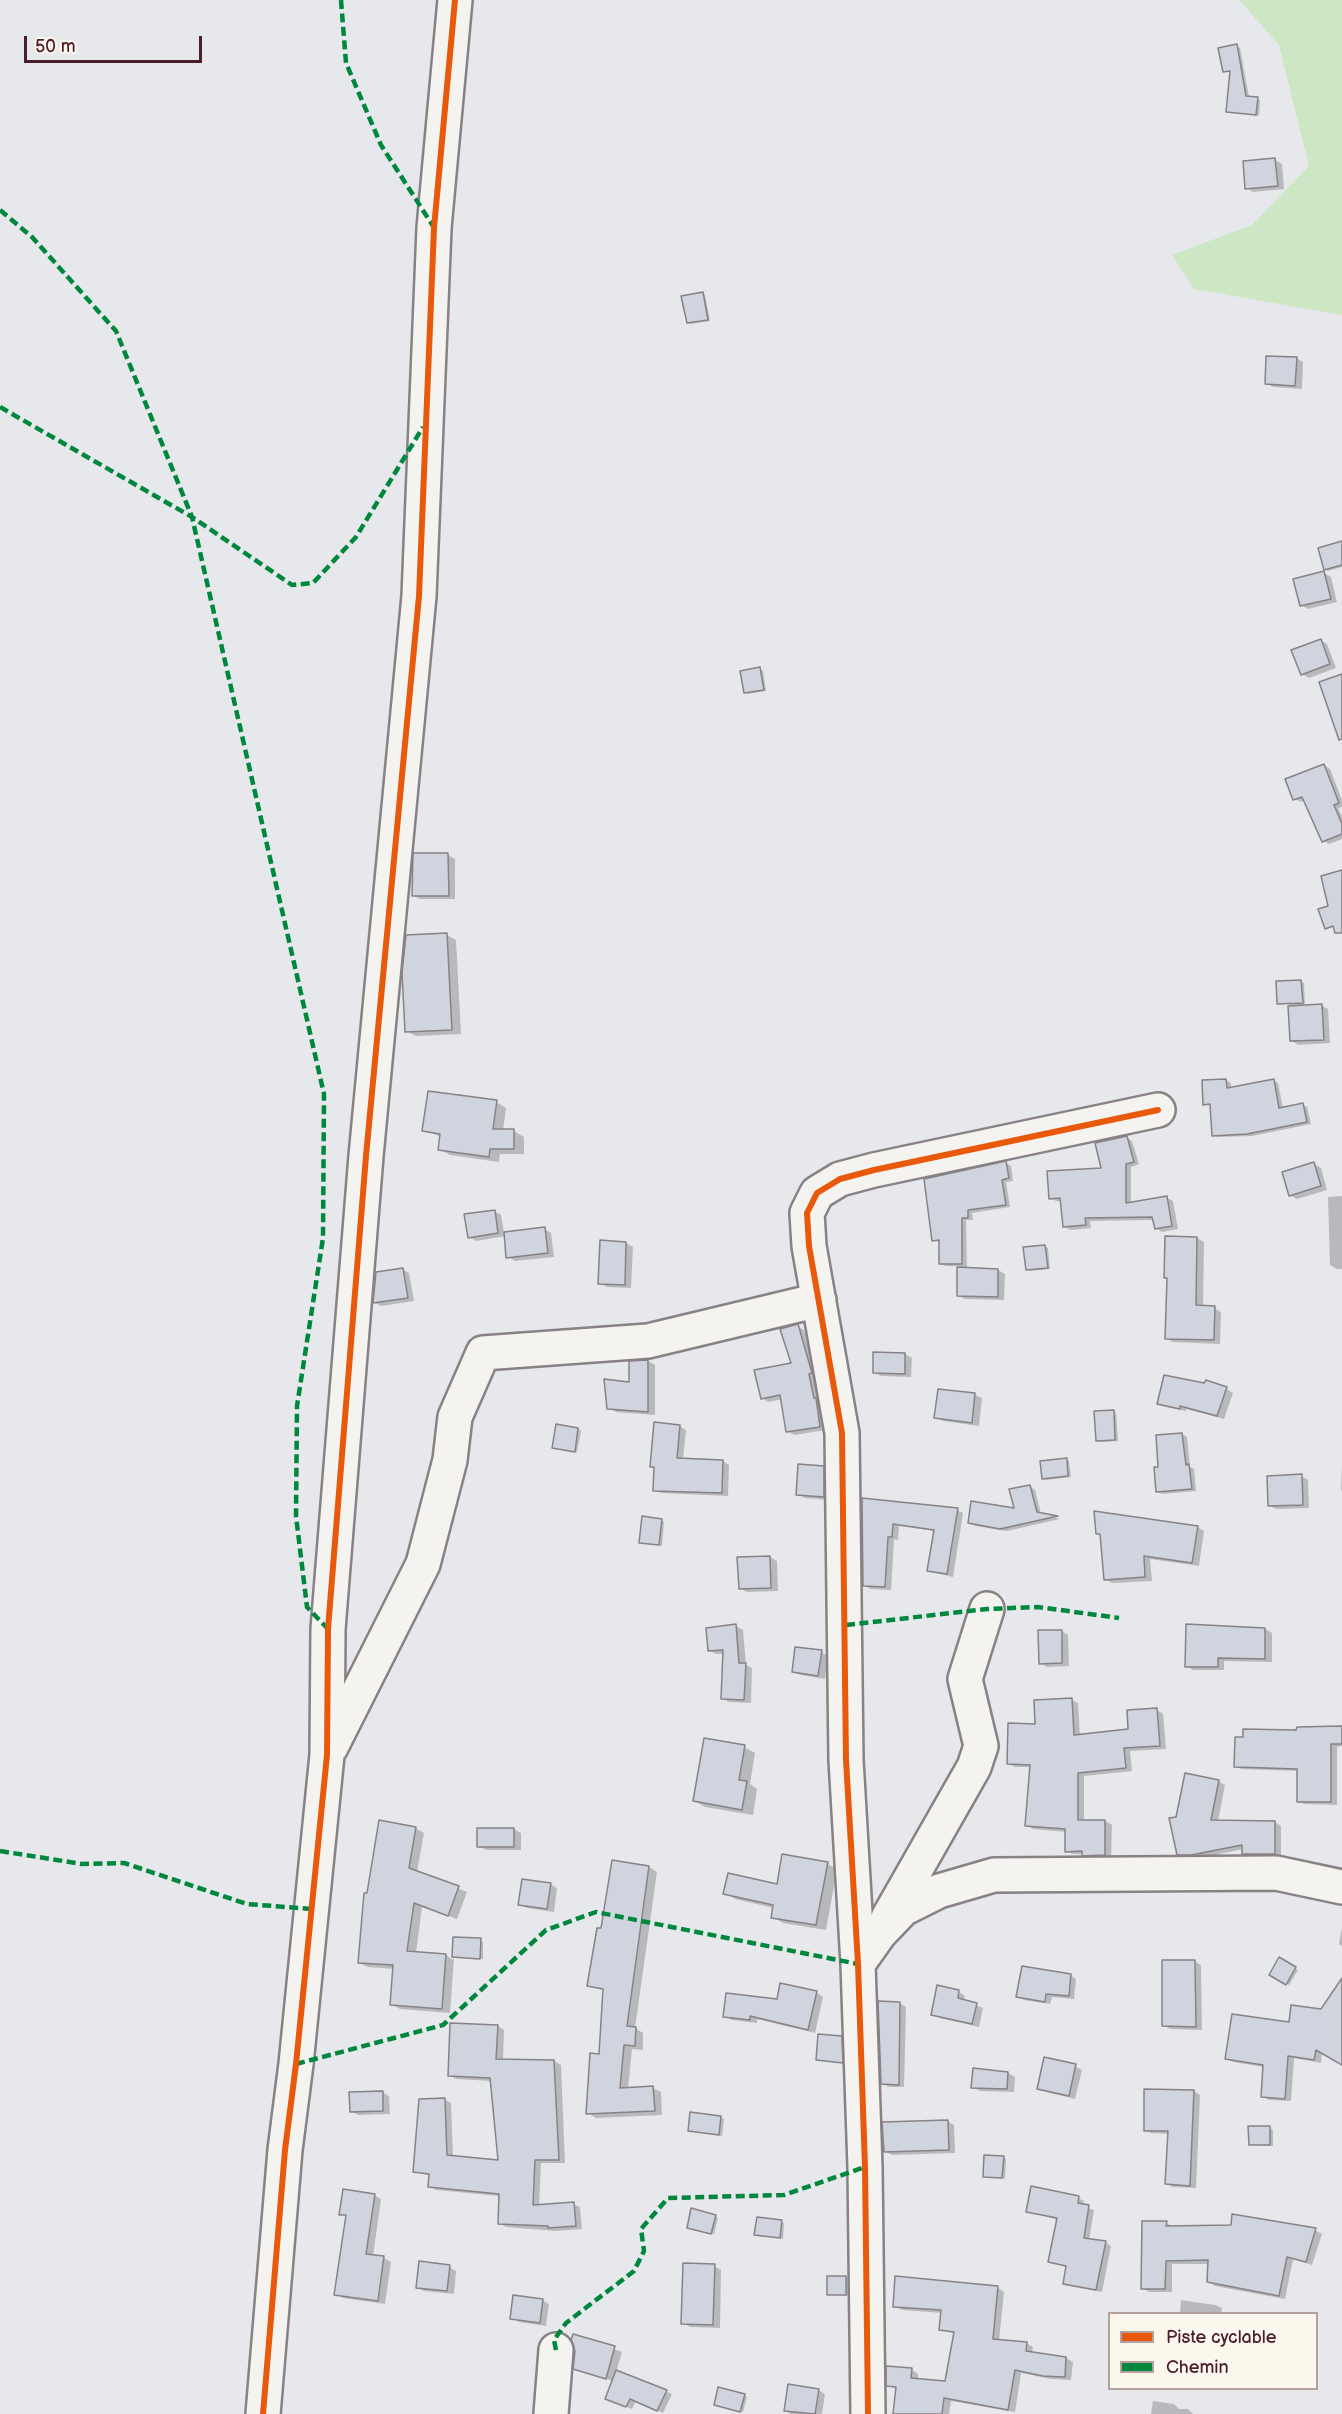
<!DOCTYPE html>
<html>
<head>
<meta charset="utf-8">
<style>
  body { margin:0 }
  #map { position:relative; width:1342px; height:2414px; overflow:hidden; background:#e6e8eb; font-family:"Balsamiq Sans",sans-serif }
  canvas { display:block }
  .legend { position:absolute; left:1108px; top:2312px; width:210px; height:78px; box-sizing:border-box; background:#fbf7ec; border:2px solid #b4a19f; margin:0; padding:8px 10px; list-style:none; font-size:18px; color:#4a1f2b }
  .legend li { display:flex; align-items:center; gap:12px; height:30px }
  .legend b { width:30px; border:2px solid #b4a19f }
  .scale { position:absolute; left:24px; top:36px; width:178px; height:27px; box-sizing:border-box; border:3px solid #4a1f2b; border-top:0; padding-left:8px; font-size:18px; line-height:21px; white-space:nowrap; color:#4a1f2b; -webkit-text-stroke:4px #fbf7ec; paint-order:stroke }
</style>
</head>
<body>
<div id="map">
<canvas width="1342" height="2414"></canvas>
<ul class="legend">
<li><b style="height:8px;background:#e8590c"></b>Piste cyclable</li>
<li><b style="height:8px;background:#00873e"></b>Chemin</li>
</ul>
<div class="scale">50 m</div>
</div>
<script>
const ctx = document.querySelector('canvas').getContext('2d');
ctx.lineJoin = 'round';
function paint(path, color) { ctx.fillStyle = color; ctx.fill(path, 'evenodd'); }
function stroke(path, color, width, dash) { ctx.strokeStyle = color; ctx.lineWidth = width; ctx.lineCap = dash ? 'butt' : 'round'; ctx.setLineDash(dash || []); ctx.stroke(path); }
const green = new Path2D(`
  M1239,0H1342V315L1194,289L1172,255L1252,225L1309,166L1279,45Z`);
const shadow = new Path2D(`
  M1237,46L1240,48L1249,97L1260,100L1259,116L1228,111L1231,72L1224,71Z
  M1275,160L1282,164L1284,189L1253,192L1247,188Z
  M702,294L705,295L710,321L691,324L688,323Z
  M1296,358L1303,362L1302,389L1273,387L1266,383Z
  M1342,543V567L1328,571L1325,569Z
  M1324,573L1331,577L1337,602L1308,609L1301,605Z
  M1320,640L1327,644L1336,668L1309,678L1302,674Z
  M760,669L763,671L766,691L748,694L745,692Z
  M1324,765L1330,769L1342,800V807L1338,808L1342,816V839L1329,844L1324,841L1306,800L1301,802L1295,799Z
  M448,855L455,859V899H420L414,896Z
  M447,935L456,940L461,1034L416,1036L406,1031Z
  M1301,981L1304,983L1305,1006L1321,1005L1328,1009L1330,1043L1298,1045L1292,1041L1289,1004L1278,1003Z
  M1226,1080L1231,1083V1089L1273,1081L1278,1083L1283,1108L1303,1105L1307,1107L1311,1124L1252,1136L1218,1137L1214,1135L1212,1106L1205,1104Z
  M496,1102L506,1108L503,1131H514L524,1137V1154H500L499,1162L450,1155L440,1149L441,1137L424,1130Z
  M1126,1137L1132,1141L1139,1164L1131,1167V1204L1167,1198L1173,1201L1178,1229L1162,1232L1156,1228L1154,1220L1090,1221L1091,1228L1070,1230L1065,1227L1062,1201H1056L1051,1198L1103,1169Z
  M1006,1163L1011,1166L1013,1181L1006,1182L1010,1207L972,1213L973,1220H966L967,1269L998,1270L1005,1274L1004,1300L965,1299L958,1295L959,1266H946L941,1264V1243L934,1240Z
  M1314,1164L1321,1168L1327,1190L1297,1199L1290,1195Z
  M1342,1196V1269H1337L1330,1265L1328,1197Z
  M494,1211L501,1215L504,1233L544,1229L551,1233L554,1257L515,1261L508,1257L506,1236L476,1241L470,1237Z
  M1167,1238H1197L1204,1242L1203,1307L1214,1308L1221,1312L1220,1344L1173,1342L1166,1338L1168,1279Z
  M602,1242L626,1243L633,1247L631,1288L607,1287L600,1283Z
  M1045,1246L1048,1248L1050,1269L1030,1271L1027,1269Z
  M402,1269L409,1273L414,1301L381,1306L375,1303Z
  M797,1326L804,1330L817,1376L815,1377L820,1401L822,1403L826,1430L794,1435L787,1431L783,1399L768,1402L762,1398L793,1364Z
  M905,1354L912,1358L911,1377L881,1376L874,1372Z
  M648,1361L655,1365V1415L616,1412L609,1408Z
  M1226,1389L1233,1393L1224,1419L1186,1409V1411L1166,1407L1159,1403Z
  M975,1395L982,1398L979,1426L943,1421L936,1417Z
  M1114,1412L1116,1413L1118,1441L1100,1442L1097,1440Z
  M679,1426L686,1430L683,1459L723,1461L729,1465L728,1496L661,1493L655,1490L656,1469L652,1467Z
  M578,1429L581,1431L577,1452L554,1448Z
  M1182,1434L1187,1437L1190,1467L1194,1469L1196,1491L1162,1494L1157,1491L1160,1468Z
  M1066,1460L1069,1461L1071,1477L1046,1480L1043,1478Z
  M1342,1464V1491L1341,1490Z
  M823,1467L830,1471V1500L805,1498L798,1494Z
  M1301,1476L1308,1480L1309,1508L1276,1509L1269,1505Z
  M1030,1486L1035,1490L1041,1514L1060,1519L1007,1531L975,1526L969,1523L1016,1510Z
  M863,1500L957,1510L963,1513L953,1577L935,1573L928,1570L935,1531L899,1526L898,1540L894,1539L891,1590L870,1589L864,1585Z
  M661,1520L664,1522L662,1546L640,1542Z
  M1197,1527L1204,1531L1199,1566L1150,1559L1152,1581L1112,1583L1105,1579L1102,1535L1098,1533Z
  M770,1557L777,1561L778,1591L747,1592L740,1588Z
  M736,1626L743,1630L746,1665L752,1668L751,1703L729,1702L722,1698L724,1654H716L710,1651Z
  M1265,1629L1272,1633V1662L1224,1661V1670H1193L1187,1666Z
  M1061,1631L1068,1635L1069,1666L1047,1667L1041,1663Z
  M821,1652L828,1656L825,1679L801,1675L794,1672Z
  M1072,1700L1078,1703L1080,1736L1130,1730L1157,1710L1163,1714L1166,1749L1130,1751L1132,1771L1084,1776V1821H1105L1112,1825L1111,1858L1090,1859L1083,1854H1073L1066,1851L1067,1832L1033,1829L1027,1825L1031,1767H1015L1008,1763L1037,1726Z
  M1342,1727V1746L1337,1747V1805L1304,1804L1299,1801V1771L1241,1769L1235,1766L1297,1732Z
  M744,1747L755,1753L750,1784L757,1789L753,1815L705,1807L695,1801Z
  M1218,1781L1225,1785L1218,1821L1275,1822L1281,1826V1857L1251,1858L1244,1854V1849L1199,1858H1185L1178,1854L1177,1818Z
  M415,1828L424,1833L417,1872L467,1892L457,1919L422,1907L416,1953L446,1955L453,1960L454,1939L483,1942V1959L454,1957L450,2013L400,2009L391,2004L394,1969L368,1967L359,1963L368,1895Z
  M514,1829L521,1833V1850H486L479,1846Z
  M614,1862L649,1867L657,1872L635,2028L643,2033V2050L632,2049L628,2089L653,2088L661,2092L662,2115L596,2118L588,2113L600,2056L605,1991L589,1985L603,1930Z
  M827,1864L837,1869L826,1930L783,1923L773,1917L774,1908L735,1899L725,1893L778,1886Z
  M550,1884L557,1888L554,1912L527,1908L520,1904Z
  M1342,1927V1946L1339,1944Z
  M1280,1959L1298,1970L1289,1985L1271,1974Z
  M1194,1961L1201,1965L1202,2030L1170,2029L1163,2025Z
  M1070,1975L1076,1979L1074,1999L1052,1997L1050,2004L1024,2000L1018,1996Z
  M781,1985L817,1993L823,1997L815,2033L757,2019V2023L732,2020L725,2016L778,2000Z
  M959,1992L965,1996L964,2001L983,2008L979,2027L940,2018L933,2014Z
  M900,2003L906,2007L904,2087H889L882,2083Z
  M498,2026L504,2030L503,2061H554L561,2065L565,2163H541L539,2206L573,2204L580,2207L582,2229L556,2231L506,2227L499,2223L500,2196L436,2190L429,2186L431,2176L414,2171L444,2099L451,2103L453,2157L499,2162L492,2081L456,2079L449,2075Z
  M1342,2032V2063L1322,2052L1321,2063L1294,2058L1291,2101L1269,2100L1262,2096L1264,2067L1233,2062L1227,2058Z
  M841,2038L844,2039L845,2064L817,2059Z
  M1075,2066L1082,2070L1075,2099L1046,2092L1039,2088Z
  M974,2070L1008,2073L1015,2077L1014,2092L980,2091L973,2087Z
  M1145,2091H1194L1200,2095L1196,2188L1172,2187L1166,2183L1170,2134L1151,2133L1145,2130Z
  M382,2092L389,2096L390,2114L358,2115L351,2111Z
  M721,2117L724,2119L722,2136L690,2130Z
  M947,2121L954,2125L955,2153L892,2155L885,2151Z
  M1270,2128L1273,2130V2146L1250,2144Z
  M1003,2158L1006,2159L1005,2179L984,2176Z
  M374,2195L381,2199L373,2256L384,2258L391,2262L385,2304L343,2298L336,2294L347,2217L341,2214Z
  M1078,2198L1084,2201L1083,2206L1094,2210L1089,2240L1105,2242L1111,2246L1102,2292L1070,2286L1065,2283L1068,2267L1050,2261L1058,2220L1027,2211Z
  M715,2216L718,2218L714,2234L691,2229Z
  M781,2222L784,2223L783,2239L756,2234Z
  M1166,2223L1174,2227L1315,2230L1322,2234L1312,2265L1293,2259L1285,2299L1215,2286L1209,2282L1210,2264H1172V2292H1149L1143,2288Z
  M714,2266L721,2270L720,2328L690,2327L683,2323Z
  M449,2267L456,2271L454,2294L424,2291L417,2287Z
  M846,2277L849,2279V2296L829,2294Z
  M998,2288L1004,2292L999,2341L1026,2343L1033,2347L1032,2353L1066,2358L1073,2362L1071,2380L1051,2379L1021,2373L1015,2412L951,2401L949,2414H894L897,2390L888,2385L912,2370L918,2374V2380L947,2383L955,2334L941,2329L943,2313L902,2310L895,2306Z
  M542,2300L549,2304L546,2326L519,2322L512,2318Z
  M1181,2300L1215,2305L1222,2308L1221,2314H1180Z
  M574,2336L622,2352L616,2372L672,2394L663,2413L636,2401L632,2409L612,2401L613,2381L575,2368L576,2351Z
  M818,2390L825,2394L822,2414H791L785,2410Z
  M744,2395L747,2397L743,2412L718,2406Z
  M1153,2401L1174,2404L1179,2409H1188L1193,2414H1151Z`);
const building = new Path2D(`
  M1237,44L1246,96L1258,97L1256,115L1226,112L1230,71L1223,72L1218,48Z
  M1275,158L1278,186L1245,189L1243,161Z
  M703,292L708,320L687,323L681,296Z
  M1266,356L1297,357L1295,386L1265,384Z
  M1342,541V565L1324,570L1318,548Z
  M1324,571L1331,599L1300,606L1293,579Z
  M1321,639L1330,664L1301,675L1291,650Z
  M760,667L764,690L744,693L740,671Z
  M1342,674V739L1339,740L1319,682Z
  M1324,764L1339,803L1334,805L1342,824V834L1322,842L1302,797L1293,800L1285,779Z
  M413,853H448L449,896H412Z
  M1342,870V933H1335L1333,926L1325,929L1318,909L1328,906L1321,876Z
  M447,933L452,1030L405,1032L402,973L406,935Z
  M1301,980L1303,1003L1277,1004L1276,981Z
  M1322,1004L1324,1040L1290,1041L1288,1006Z
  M1226,1079L1227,1088L1274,1079L1279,1108L1303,1103L1307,1122L1247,1134L1212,1136L1210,1104L1203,1105L1202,1080Z
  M428,1091L497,1100L493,1129H514V1149H490L489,1157L438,1150L440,1134L422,1131Z
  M1127,1136L1134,1162L1126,1164V1203L1167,1196L1172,1226L1155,1229L1152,1217L1085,1218L1086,1225L1063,1227L1060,1198L1049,1199L1047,1171L1101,1168L1095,1143Z
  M1006,1161L1009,1178L1002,1180L1006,1205L968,1210V1218H962V1264H939V1240L932,1241L924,1179Z
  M1314,1162L1321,1186L1289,1196L1282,1172Z
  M495,1210L498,1233L468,1238L464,1214Z
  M545,1227L548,1253L506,1258L504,1232Z
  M1165,1236L1197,1237L1196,1305L1215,1306L1214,1340L1165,1339L1167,1278H1164Z
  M600,1240L626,1242L625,1285L598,1284Z
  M1045,1245L1048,1268L1026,1270L1023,1247Z
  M957,1267L998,1269V1297L957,1296Z
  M403,1268L408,1298L373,1303L376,1272Z
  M798,1324L812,1373L809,1374L814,1398H816L820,1427L786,1432L780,1395L761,1399L754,1370L791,1363L780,1329Z
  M873,1352L905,1353V1374L873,1373Z
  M648,1360V1412L607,1409L604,1379L629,1382V1361Z
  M1164,1375L1204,1383L1206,1380L1227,1387L1217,1416L1180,1406V1409L1157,1404Z
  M938,1389L975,1393L972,1423L934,1418Z
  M1114,1410L1115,1440L1096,1441L1094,1411Z
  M654,1422L680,1425L677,1458L723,1460L722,1493L653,1491L654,1467H650Z
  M556,1424L578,1428L575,1452L552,1448Z
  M1182,1433L1186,1465L1189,1464L1192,1489L1156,1492L1154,1467H1158L1156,1435Z
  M1067,1458L1068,1476L1042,1479L1040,1461Z
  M798,1464L824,1466V1497L796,1495Z
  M1302,1474L1303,1505L1268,1506L1267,1476Z
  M1030,1485L1037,1512L1058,1516L1000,1529L968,1523L971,1501L1014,1508L1009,1489Z
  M862,1498L958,1508L947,1574L927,1571L934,1530L893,1524L892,1537H888L885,1587L863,1586Z
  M1094,1511L1198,1526L1192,1563L1144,1556L1145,1577L1104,1580L1100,1534H1096Z
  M642,1516L662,1519L659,1545L639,1543Z
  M770,1556L771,1588L739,1589L737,1557Z
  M736,1624L739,1663H746L744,1700L721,1699L723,1650L708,1651L706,1628Z
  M1186,1624L1265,1628V1659L1218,1658V1667H1185Z
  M1038,1630H1062V1663L1039,1664Z
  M795,1647L822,1650L818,1676L792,1672Z
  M1072,1698L1074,1735L1128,1729L1127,1710L1157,1708L1160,1746L1124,1748L1126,1768L1078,1773V1820H1105V1855L1082,1856V1851L1065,1852V1829L1025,1826L1030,1765L1007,1764L1008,1723L1035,1724L1034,1700Z
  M1342,1726V1744H1331V1802H1297V1769L1234,1767L1235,1737H1243V1729L1296,1730L1297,1727Z
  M704,1738L745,1745L739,1780L747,1781L742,1810L693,1801Z
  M1185,1773L1219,1780L1211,1820L1275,1821V1854H1242V1845L1191,1855H1177L1169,1818L1176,1817Z
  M379,1820L416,1827L409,1868L459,1886L448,1916L414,1903L407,1951L446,1954L442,2009L390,2005L393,1965L358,1963L364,1893H367Z
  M477,1828H514V1847H477Z
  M782,1854L828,1862L816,1925L771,1918L773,1905L723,1894L728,1873L777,1884Z
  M612,1860L649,1866L627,2026L636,2027L635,2046L624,2045L620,2088L653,2086L655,2111L586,2114L590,2053L599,2054L603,1989L587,1986L597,1928H601Z
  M522,1879L551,1883L547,1909L518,1905Z
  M453,1937L481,1938L480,1959L452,1957Z
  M1279,1957L1296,1967L1286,1985L1269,1975Z
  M1162,1960H1195L1196,2027L1162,2026Z
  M1022,1966L1071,1974L1069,1996L1046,1994L1045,2002L1016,1997Z
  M1342,1978V2065L1316,2050L1314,2060L1288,2056L1285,2099L1261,2097L1263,2065L1225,2059L1232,2014L1289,2022L1291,2005L1321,2009Z
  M780,1983L817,1991L808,2030L750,2016V2020L723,2017L726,1993L777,1999Z
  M937,1985L959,1990L958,1998L977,2003L972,2024L931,2015Z
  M878,2001L900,2002L899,2085L881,2084Z
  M450,2023L498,2025L496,2059L554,2060L559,2160H535L533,2205L574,2202L576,2226L548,2228V2226L498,2224L499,2194L428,2187L429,2174L413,2172L419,2099L445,2098L447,2155L498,2160L490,2078L448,2076Z
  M818,2034L842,2036L843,2063L816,2060Z
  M1044,2057L1076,2064L1069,2096L1037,2089Z
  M973,2068L1008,2072L1007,2089L971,2088Z
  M1144,2089L1194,2090L1190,2186L1165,2184L1168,2131H1144Z
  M383,2091V2111L350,2112L349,2092Z
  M690,2112L721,2116L719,2135L688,2131Z
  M948,2120L949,2150L884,2152L882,2122Z
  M1248,2126H1270V2145H1249Z
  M984,2155L1004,2156L1002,2178L983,2177Z
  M1031,2186L1079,2196L1078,2203L1089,2205L1084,2238L1106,2241L1096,2290L1063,2284L1066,2266L1048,2262L1057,2218L1026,2212Z
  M343,2189L375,2194L366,2254L384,2256L378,2301L334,2295L346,2215H339Z
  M691,2208L716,2215L711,2234L687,2228Z
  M1232,2214L1316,2228L1306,2262L1287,2257L1279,2296L1207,2282L1208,2260L1166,2261L1165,2289H1141L1142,2221H1167L1166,2226L1231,2225Z
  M757,2217L782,2220L780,2238L754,2235Z
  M419,2261L450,2265L447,2291L416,2288Z
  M683,2263L715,2264L713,2325L681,2324Z
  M827,2276H846V2295H827Z
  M895,2276L998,2286L993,2339L1027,2342L1026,2351L1066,2357L1065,2377L1043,2376L1015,2370L1008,2410L944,2398L942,2414H893L896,2387L886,2386V2366L912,2368L911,2378L945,2381L954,2332L939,2330L941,2310L893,2307Z
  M513,2295L543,2299L540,2323L510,2319Z
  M573,2334L615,2346L606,2379L573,2369L575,2351L571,2340Z
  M616,2370L667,2390L657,2411L630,2399L626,2407L605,2399Z
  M788,2384L819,2389L815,2414L784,2411Z
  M718,2387L745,2394L740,2412L714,2405Z`);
const minor = new Path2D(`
  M331,1747L423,1564L450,1460L455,1417L483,1353L648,1341L819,1300
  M888,1918L974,1767L981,1746L965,1679L987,1609
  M858,1964L880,1933L903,1909L939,1891L994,1875L1276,1873L1342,1887
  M263,2414L285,2150L296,2064L327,1755L328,1629L366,1156L419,596L434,228L455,0
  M551,2414L556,2350
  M868,2414L865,2167L858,1964L846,1760L842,1433L809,1246L807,1213L817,1193L840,1179L874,1170L1158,1110`);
const quiet = new Path2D(`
  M341,0L346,63L381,145L433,226
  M0,210L32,237L116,331L192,517L324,1094L323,1238L297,1406L296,1516L307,1607L328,1629
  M0,407L192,517L292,585L313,583L356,537L423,427
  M846,1625L987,1609L1038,1607L1119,1618
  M0,1851L82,1864L124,1863L247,1904L312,1909
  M296,2064L443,2025L546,1930L596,1912L858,1964
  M556,2350L554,2340L566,2323L634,2271L644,2251L641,2229L668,2198L784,2195L865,2167`);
const cycleway = new Path2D(`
  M263,2414L285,2150L296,2064L327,1755L328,1629L366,1156L419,596L434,228L455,0
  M868,2414L865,2167L858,1964L846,1760L842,1433L809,1246L807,1213L817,1193L840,1179L874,1170L1158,1110`);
paint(green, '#cde7c4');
paint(shadow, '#0003');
paint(building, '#cfd4de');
stroke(building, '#888185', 1.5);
stroke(minor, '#888185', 38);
stroke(minor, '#f4f3f0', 33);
stroke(quiet, '#00873e', 4.5, [9, 4.5]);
stroke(cycleway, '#e8590c', 6);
</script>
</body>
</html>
